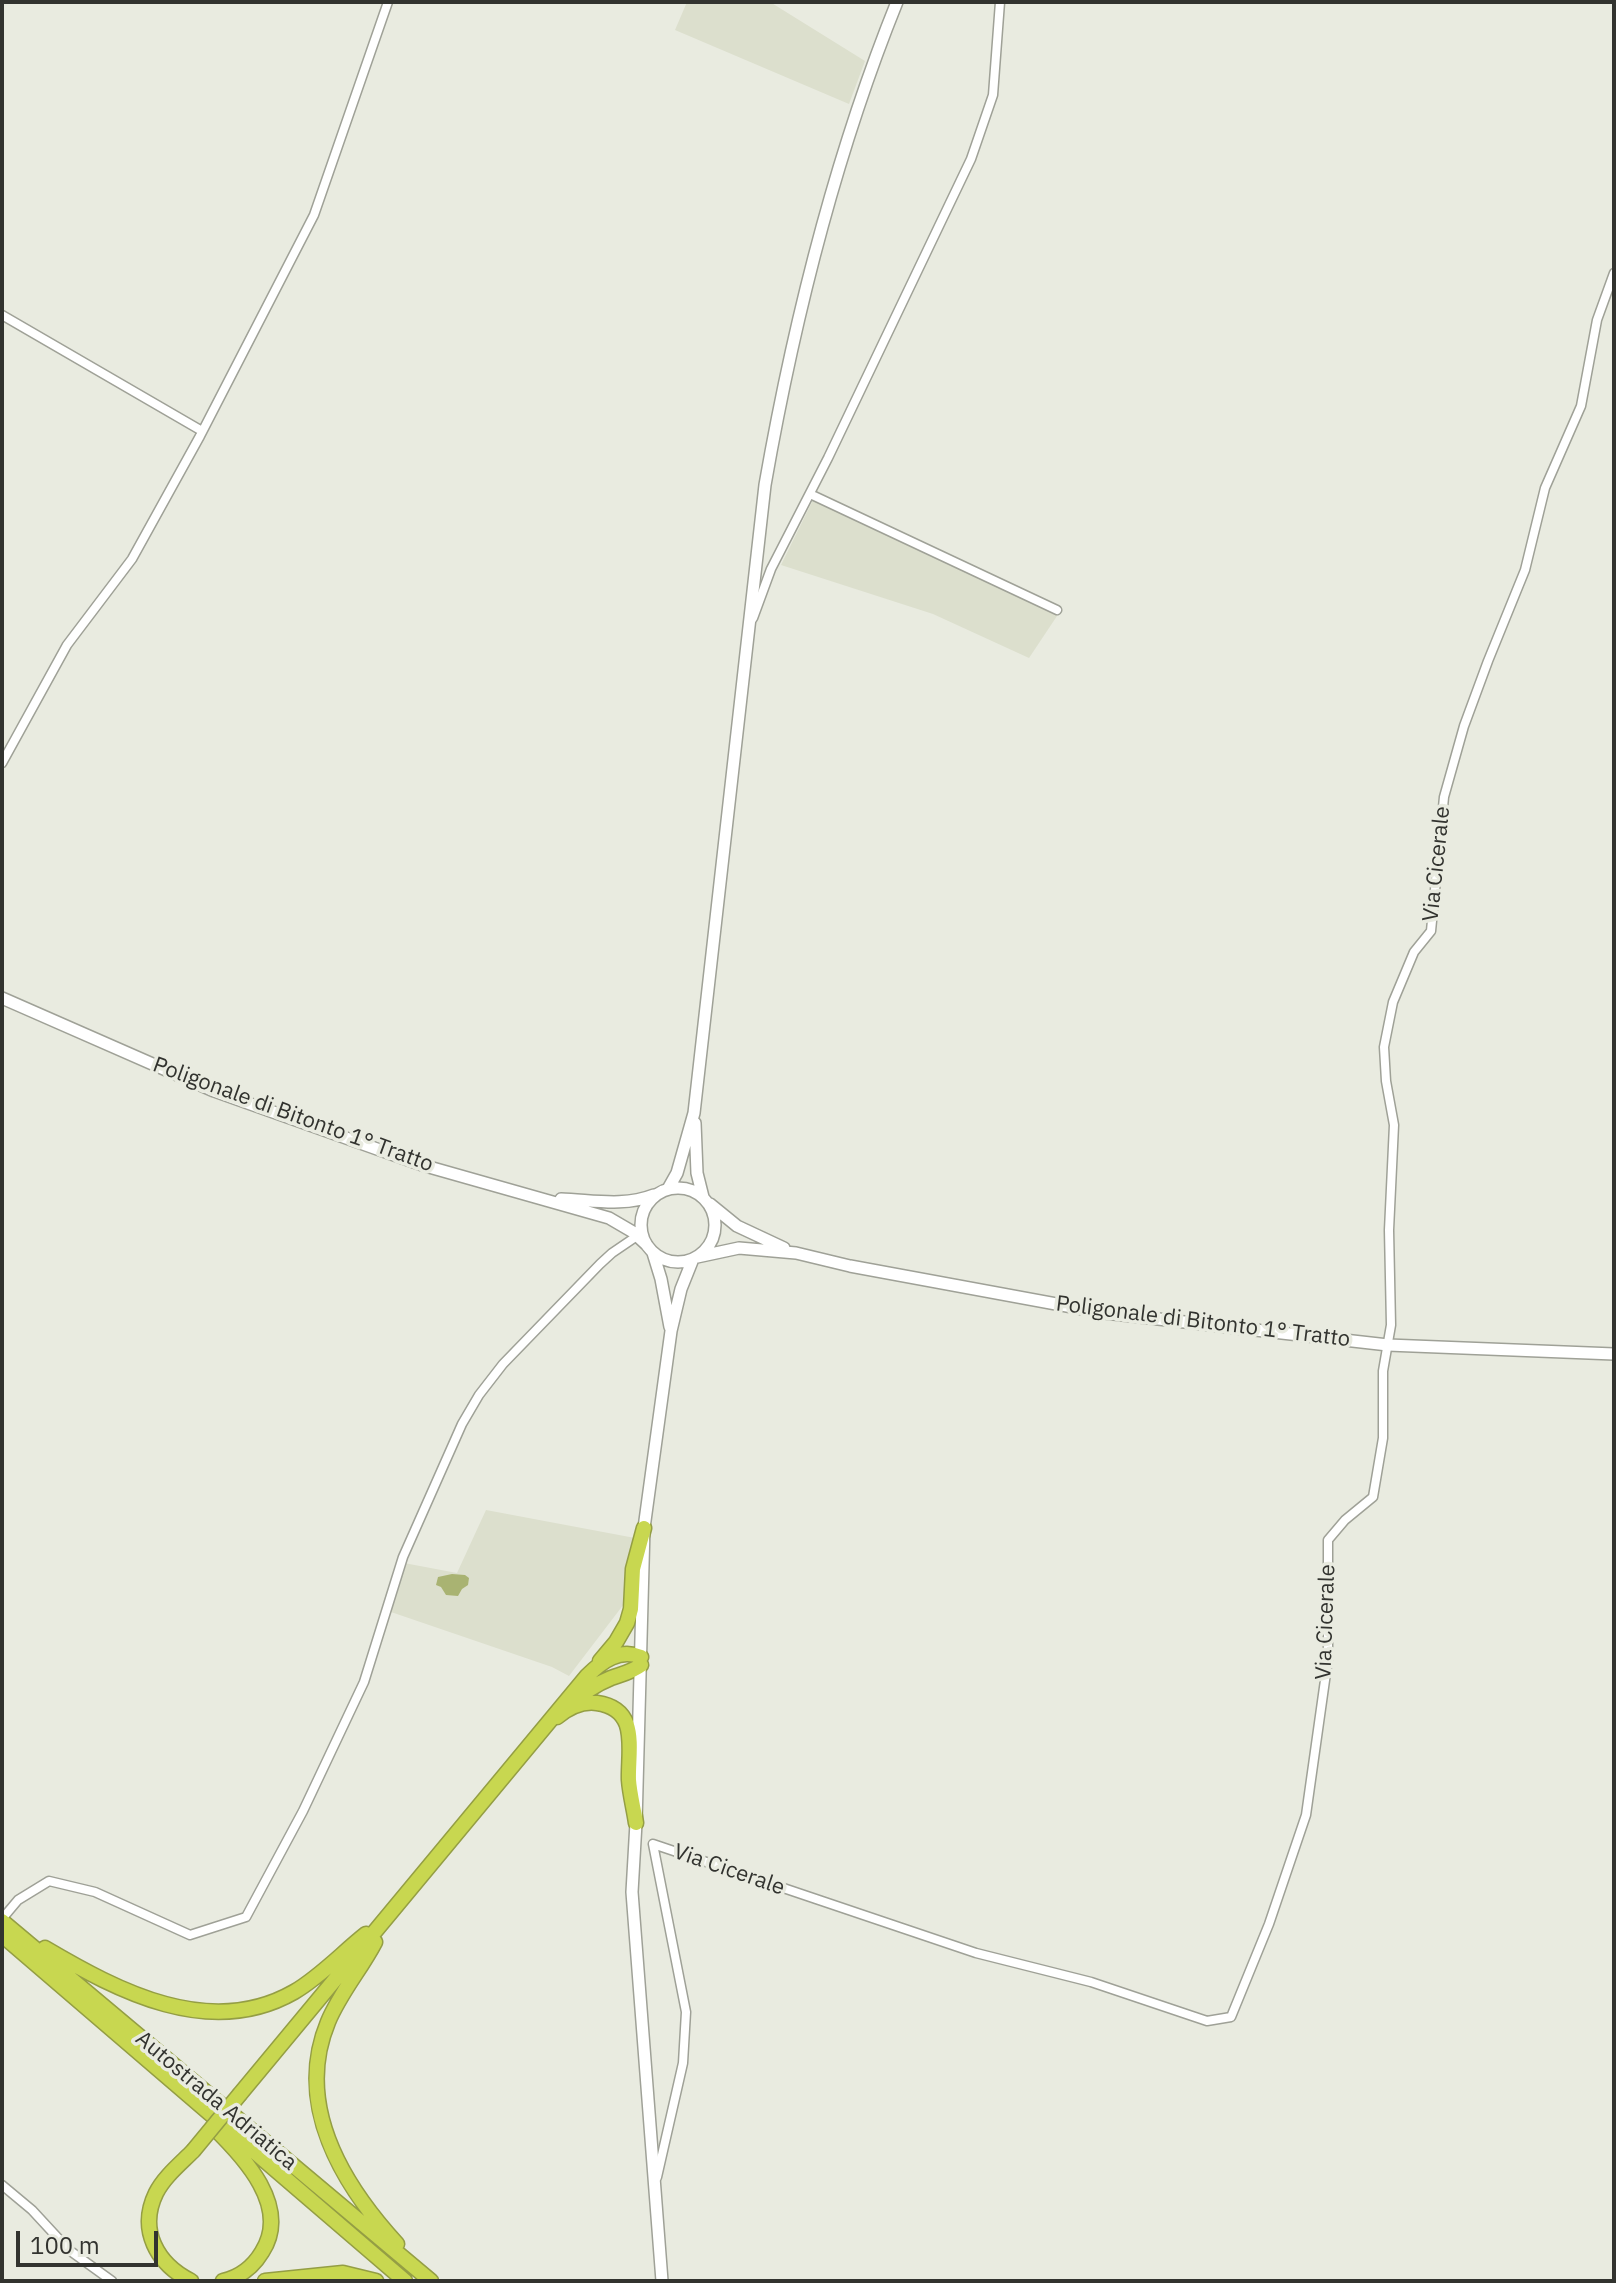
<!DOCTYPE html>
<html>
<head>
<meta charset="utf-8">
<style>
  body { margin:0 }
  #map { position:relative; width:1616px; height:2283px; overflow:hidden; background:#e9ebe0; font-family:"IBM Plex Sans",sans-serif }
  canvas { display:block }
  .frame { position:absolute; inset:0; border:4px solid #32332f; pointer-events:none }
  .scale { position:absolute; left:16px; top:2231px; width:142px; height:36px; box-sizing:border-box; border:4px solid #32332f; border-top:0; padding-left:10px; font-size:24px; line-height:28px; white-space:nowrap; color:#32332f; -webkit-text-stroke:6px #e9ebe0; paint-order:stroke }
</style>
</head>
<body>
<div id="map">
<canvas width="1616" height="2283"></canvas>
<div class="frame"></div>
<div class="scale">100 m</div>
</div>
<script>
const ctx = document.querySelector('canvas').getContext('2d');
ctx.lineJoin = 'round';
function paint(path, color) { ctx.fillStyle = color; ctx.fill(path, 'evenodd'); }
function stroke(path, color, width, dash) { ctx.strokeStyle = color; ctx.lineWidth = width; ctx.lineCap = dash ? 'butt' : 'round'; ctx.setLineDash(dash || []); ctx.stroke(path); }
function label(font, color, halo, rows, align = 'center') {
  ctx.font = font + ' "IBM Plex Sans",sans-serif'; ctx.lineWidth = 7; ctx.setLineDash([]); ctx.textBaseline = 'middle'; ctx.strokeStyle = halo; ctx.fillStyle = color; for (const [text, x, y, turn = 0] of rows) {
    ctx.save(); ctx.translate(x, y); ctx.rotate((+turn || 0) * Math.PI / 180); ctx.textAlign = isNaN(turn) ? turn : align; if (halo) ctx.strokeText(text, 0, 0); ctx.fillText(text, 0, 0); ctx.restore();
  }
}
const built = new Path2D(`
  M687,2H770L865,61L849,104L675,30Z
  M813,500L1059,613L1029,658L933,614L781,565Z
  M486,1510L635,1538L627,1600L569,1676L552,1667L391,1612L404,1563L457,1573Z`);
const water = new Path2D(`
  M452,1574L465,1575L469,1578L468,1585L462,1589L458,1596L446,1595L441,1587L436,1585L438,1577Z`);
const minor = new Path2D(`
  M2,315L202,431
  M810,494L1057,610
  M753,618L771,569L828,458L971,159L993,95L1000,2
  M2,763L67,645L132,559L200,436L314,215L388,2
  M2,1919L18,1900L49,1881L95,1892L190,1935L246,1917L303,1811L364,1682L403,1557L462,1424L479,1395L503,1364L600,1264L612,1253L637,1236
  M657,2177L683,2063L686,2012L653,1844L976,1953L1091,1982L1207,2021L1231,2017L1269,1924L1306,1815L1328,1659V1540L1345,1520L1373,1497L1383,1438V1371L1391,1325L1389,1230L1394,1125L1386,1081L1384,1047L1393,1002L1414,952L1431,931L1444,797L1464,726L1488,661L1525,570L1545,488L1581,406L1597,320L1614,273
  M2,2185L32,2210L69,2250L112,2281`);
const secondary = new Path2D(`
  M2,998L214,1091L422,1165L609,1218L633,1232L647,1245
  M695,1123L697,1173L703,1197
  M641 1225a37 37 0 1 1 74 0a37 37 0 1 1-74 0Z
  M668,1189L677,1173L694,1113L765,485C794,320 834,158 897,2
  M561,1199C593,1200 623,1207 654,1195
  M710,1204L737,1226L784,1248
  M653,1253L661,1279L670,1327
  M697,1257L739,1248L796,1253L850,1266L1105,1313L1388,1345L1614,1354
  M662,2281L632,1892L636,1823L644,1528L671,1331L681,1289L693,1259`);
const motorway = new Path2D(`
  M600,1661L616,1642L627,1623L631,1609L633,1569L644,1528
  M572,1704C583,1693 596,1684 611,1678C622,1674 632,1672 641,1665
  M557,1717C568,1708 583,1701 597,1703C640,1709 628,1750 629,1780C630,1794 634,1809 636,1823
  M2,1921L431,2281
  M2,1935L405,2281
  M375,1942C361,1969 340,1993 328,2022C294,2104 342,2184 397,2244
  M45,1948C118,1991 210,2040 294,1992C320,1977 342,1953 366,1934
  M240,2094L587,1676C602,1661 620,1648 641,1657
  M213,2127C244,2157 291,2207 262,2252C253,2267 240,2277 223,2281
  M191,2281C157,2264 138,2230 156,2193C164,2177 180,2164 193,2151
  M265,2281L343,2273L376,2281`);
const motorwayBridge = new Path2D(`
  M193,2151L240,2094`);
const streetNames = [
  ["Via Cicerale",1437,864,-84],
  ["Poligonale di Bitonto 1° Tratto",293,1115,20],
  ["Poligonale di Bitonto 1° Tratto",1203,1322,7],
  ["Via Cicerale",1326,1622,-88],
  ["Via Cicerale",729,1870,19],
  ["Autostrada Adriatica",216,2101,40]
];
paint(built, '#dcdfcd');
paint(water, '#a9b372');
stroke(minor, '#9fa197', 11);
stroke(secondary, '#9fa197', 14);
stroke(motorway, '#949e44', 17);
stroke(minor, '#fff', 8);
stroke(secondary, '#fff', 11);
stroke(motorway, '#c8d750', 14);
stroke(motorwayBridge, '#949e44', 17, []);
stroke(motorwayBridge, '#c8d750', 14);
label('22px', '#32332f', '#e9ebe0', streetNames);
</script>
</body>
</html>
